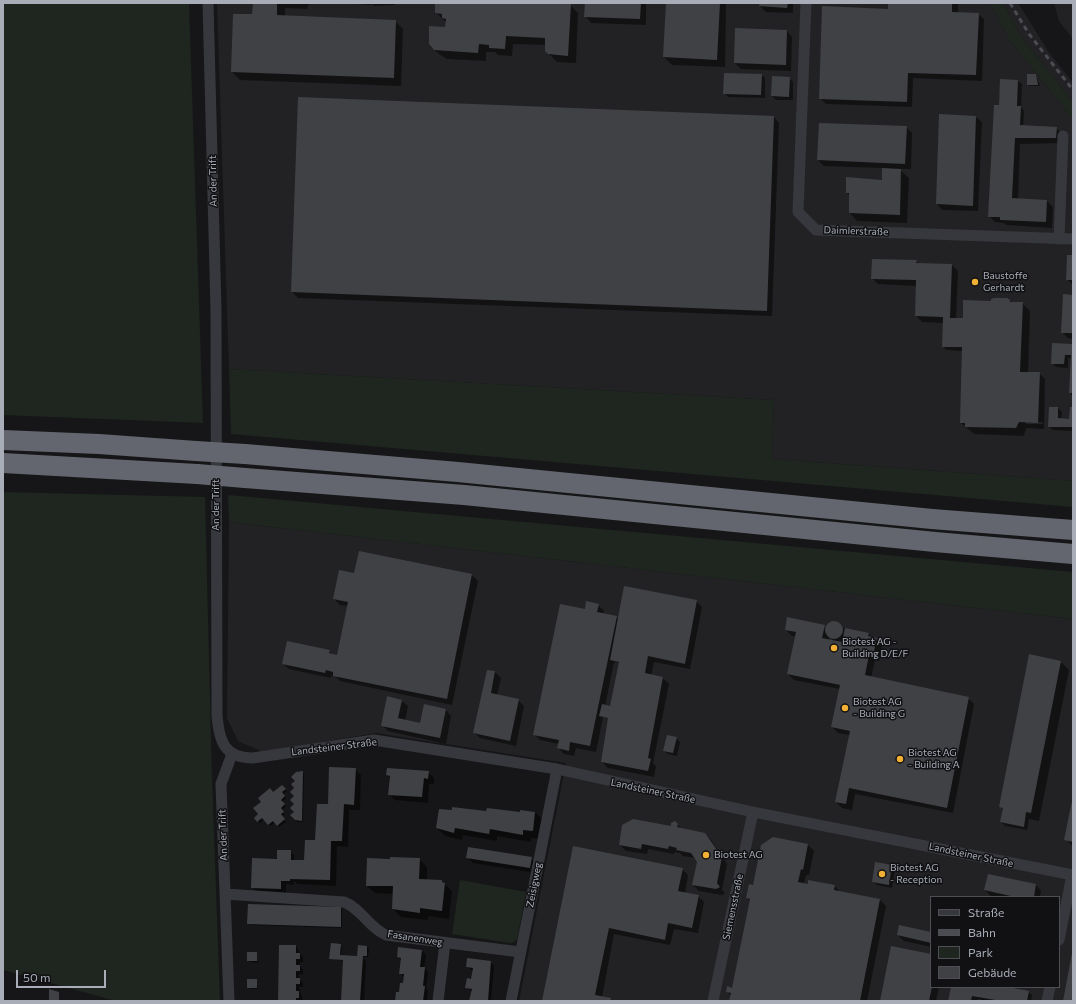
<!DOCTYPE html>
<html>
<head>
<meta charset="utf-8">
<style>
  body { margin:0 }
  #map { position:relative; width:1076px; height:1004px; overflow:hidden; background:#161618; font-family:Commissioner,sans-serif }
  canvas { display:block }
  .frame { position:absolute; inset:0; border:4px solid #a8adb8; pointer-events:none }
  .legend { position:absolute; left:930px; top:896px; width:130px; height:92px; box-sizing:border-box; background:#111113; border:1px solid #4d4f55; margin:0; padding:5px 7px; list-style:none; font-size:12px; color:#a8adb8 }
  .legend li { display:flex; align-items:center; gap:8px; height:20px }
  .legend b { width:20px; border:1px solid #4d4f55 }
  .scale { position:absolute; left:16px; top:970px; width:90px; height:18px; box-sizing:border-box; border:2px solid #a8adb8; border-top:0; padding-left:5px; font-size:12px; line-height:14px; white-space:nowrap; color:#a8adb8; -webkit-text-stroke:3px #111113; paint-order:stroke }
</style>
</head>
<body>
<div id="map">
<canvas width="1076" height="1004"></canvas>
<div class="frame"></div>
<ul class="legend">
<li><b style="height:5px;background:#37383d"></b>Straße</li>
<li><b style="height:5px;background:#4a4c52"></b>Bahn</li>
<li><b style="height:11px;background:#1e261f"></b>Park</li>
<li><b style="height:11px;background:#404145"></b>Gebäude</li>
</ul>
<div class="scale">50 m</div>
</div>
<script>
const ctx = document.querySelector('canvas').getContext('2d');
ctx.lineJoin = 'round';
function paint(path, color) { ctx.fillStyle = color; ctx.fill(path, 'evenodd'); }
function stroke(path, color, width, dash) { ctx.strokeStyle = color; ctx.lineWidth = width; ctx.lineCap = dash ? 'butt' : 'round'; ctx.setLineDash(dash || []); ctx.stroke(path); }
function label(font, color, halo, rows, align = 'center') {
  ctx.font = font + ' Commissioner,sans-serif'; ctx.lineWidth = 3; ctx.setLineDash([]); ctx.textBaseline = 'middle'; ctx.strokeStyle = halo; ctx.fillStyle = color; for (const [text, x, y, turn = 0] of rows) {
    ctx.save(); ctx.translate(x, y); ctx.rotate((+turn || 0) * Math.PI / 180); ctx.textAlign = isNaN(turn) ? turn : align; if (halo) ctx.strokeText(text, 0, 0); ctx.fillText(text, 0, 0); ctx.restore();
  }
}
const built = new Path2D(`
  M217,3H990L1010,41L1073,119V481L772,459L774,400L229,369Z
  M1003,3H1018L1050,54L1073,83V102L1022,38Z
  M1054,3H1073V39L1059,21Z
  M229,522L1073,619V1001H519L566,763L376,733L263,752L238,741L227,718ZM931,897H1059V987H931Z`);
const green = new Path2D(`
  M3,3H189L203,423L3,415Z
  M990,3H1003L1022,38L1073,102V119L1010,41Z
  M229,369L774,400L772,459L1073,481V507L231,434Z
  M3,492L205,497L212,779L220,1001H116L3,970Z
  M228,495L1073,572V619L229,522Z
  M460,880L526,892L517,940L511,943L452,934Z`);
const shadow = new Path2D(`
  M254,3H309L307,9L285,8V16L395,21L403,29L401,86L240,80L232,72L253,15Z
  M340,3H396L394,5L374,6L372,3V5Z
  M436,3H559L570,5L578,13L576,63L557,62L546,51V45L513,44L512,56L498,55L495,52H486V61L447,59L439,54L430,46V27L446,28V22L436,13Z
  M586,3H646V25L591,23L586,17Z
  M667,3H726L725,67L672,65L664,57Z
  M761,3H793V13L766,12L760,6Z
  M889,3H958V13L978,14L984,19L982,81L913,78L912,107L826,104L820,98L888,10Z
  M787,31L792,37L791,71L741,69L735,63Z
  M762,75L765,78V98L728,97L724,93Z
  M1036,75L1040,86H1029L1028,84Z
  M789,78L793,82V100H776L772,96Z
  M1001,80L1018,81L1022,84L1021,107L1024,111L1023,127L1056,128L1062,134V143L1020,144L1018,200L1047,201L1053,207L1052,228L1007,225L1004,223L995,222L989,216Z
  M774,117L779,123L772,316L298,298L292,292Z
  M976,117L982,122L978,211L942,210L937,204Z
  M906,127L912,133L911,169H899L909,178L907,223L857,221L850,213V196L847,193V178L883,181V168L824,166L818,160Z
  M1073,256V285L1067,279Z
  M916,261L919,264L952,265L958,271L956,319H962L992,302L1010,300L1012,303H1022L1030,311L1028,373H1039L1045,379L1044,429L1026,428L1024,436L974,434L961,423L963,351L946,350L943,346V323L922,322L916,316L917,286L878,284L872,278ZM1026,422H1043V424H1026Z
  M1073,296V339L1068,338L1062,332Z
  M1073,345V396L1070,393L1072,360L1068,357V368L1056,367L1052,363Z
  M1058,408L1062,412L1061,419L1070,420L1073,408L1072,431L1053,430L1049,427Z
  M355,575H472L478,581L452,705L340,681L335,676H331V678L289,669L283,664L329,651L333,655L338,656L348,606L340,605L334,599Z
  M696,601L702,607L690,669L654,662L651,676L663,678L669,684L653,763L656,766L654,777L608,768L602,762L605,751L603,749L609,718L603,717L596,752L576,748L574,756L564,754L559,748V744L540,740L534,734L586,611L598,605L604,611L603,614L616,617L619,619ZM614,662L620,663L611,707L605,706Z
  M837,622L845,629L869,634L882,645L879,661L875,660L871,678L968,698L974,704L953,813L855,794L852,810L842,808L836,802L850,735L838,733L832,727L840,689L794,680L788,674L796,636H792L786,630L824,626L827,628L830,623ZM829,636L834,641L829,640Z
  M1061,662L1069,670L1039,821L1029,819L1027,830L1005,826L1001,822L1004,810L1000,806Z
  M495,672L501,678L497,696L518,700L524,706L516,746L480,738L474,732Z
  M402,701L408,706L405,721L421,724L446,710L451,716L446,744L388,731L382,725Z
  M676,738L680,742L677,756L668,754L664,751Z
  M355,769L361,775L360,810H349L348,847L337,846L336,886L297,884L294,881V885L286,884V894L258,893L252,887L278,860L290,851L294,855V861L305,862L316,841L329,805Z
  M303,772L304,774L303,822H297L291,816L295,812L296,788Z
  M428,772L434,778V784H429L428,803L395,800L389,794L390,778L387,775Z
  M282,786L287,791L283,794L286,798L282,802L286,806L282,810L285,814L282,817L286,822L279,827L275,822L271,826L264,819L260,823L255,818L274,794Z
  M1073,803V847L1066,839Z
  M521,811L535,812L543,820L541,839L531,838V842L497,836V841L463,835L462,840L445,836L437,828L487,813H521Z
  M675,822L682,829L705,834L711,840L727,864L722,890L725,893L722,895L699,891L693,885L698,862L695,858L683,856L680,853L675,852L674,854L648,849L647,854L626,851L620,845L672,827Z
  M808,845L814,851L809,875H806L804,884L835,886L840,892L880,900L886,906L867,1001H730L731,996L727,991L733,989L750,901L747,898L754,886Z
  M574,847L682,869L688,875L685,893L698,896L704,902L698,933L674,929L670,945L614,934L602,997L612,1001H543Z
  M467,857L531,858L537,864L536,873L473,863Z
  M368,859H419L427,867V880L442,881L452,891L449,919L428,916V920L401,917L393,909L394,894L375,893L367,886Z
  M892,866L895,870L892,888L877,885L873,882Z
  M1036,885L1041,891L1040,897H995L991,896L985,890Z
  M341,908L342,909V928L250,925L248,924Z
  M931,933V947L904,941L898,935Z
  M340,945L342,947L341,956L358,957L367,947L369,948L368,957H362L366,961L364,1001H342L344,961L330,958Z
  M280,946H296L303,958V962H300V966L303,970V975L299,974V979L303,983V987H299L303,1001H279Z
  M422,951L426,955L424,968L428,972L426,988L428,991L427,1001H396L403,984L404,977L400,973L402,961L398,957Z
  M256,953L258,963L250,962L248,961Z
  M1073,955V1001H1064Z
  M490,962L494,966L491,1001H471L473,992L466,987L472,980L473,971L467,967Z
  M256,980L258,989H250L248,987Z
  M931,987H939L936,1001H881Z
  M952,987H1003L1028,992L1032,995L1031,1001H988L978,999V1001H949Z`);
const building = new Path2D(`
  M253,3H277V15L396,20L394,78L231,72L233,14H252Z
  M435,3L571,4L568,56L548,54L545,51V38L506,36L505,49L489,48V45L479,44L478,53L434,50L429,44V26L445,27L446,19L442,18V14L435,13Z
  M585,3H641L640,19L584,17Z
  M666,3H720L717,60L663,57Z
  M760,3H788L787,8L759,6Z
  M888,3H952V12L979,13L976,75L908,73L907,102L819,99L822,6L888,9Z
  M735,28L787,30L786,65L734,63Z
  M724,73L762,74L761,95L723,94Z
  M1027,74H1036L1038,85H1027Z
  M772,76L790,77L789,97L771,96Z
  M1000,79L1018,80L1017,106H1021L1020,125L1057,127L1056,138H1015L1012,198L1047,200L1046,222L1000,220V217H988L994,105H999Z
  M298,97L774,116L767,311L291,292Z
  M939,114L976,116L973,206L936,204Z
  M819,123L907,126L905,164L817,160Z
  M882,168L901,169L900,215L849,213V193H846V177L882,180Z
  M1067,255H1073V280H1066Z
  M872,259L917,260L916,263L952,264L950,318H963V300L991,301V299L994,298H1007L1010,300V302H1023L1020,372H1040L1038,423L1019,422L1016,428L965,427V423H960L962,347H942L943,317L915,316L916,280L871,279Z
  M1063,294L1073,295V333H1061Z
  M1052,343L1073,344V393H1069L1071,355H1065L1064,364H1051Z
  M1049,407H1058V418L1069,419L1070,407H1073V427H1048Z
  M359,551L472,574L447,699L333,676V672L326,670L325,673L282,664L287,641L330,650L329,653L337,655L348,602L333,599L339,570L354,573Z
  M624,586L697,600L685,664L648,656L645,673L663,677L648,758L651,759L648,771L601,762L608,718L599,716L602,704L610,706L619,662L610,660Z
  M586,601L599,604L597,612L617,616L590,746L570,742L569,751L557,748L559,740L533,735L560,604L585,609Z
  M787,617L825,625L822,638L842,642L845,628L869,633L868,636L877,638L873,656L869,655L865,675L969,697L947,808L849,788L846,804L835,802L850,731L831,727L840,685L787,674L796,632L785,630Z
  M825 630a9 9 0 1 1 18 0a9 9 0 1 1-18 0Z
  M1029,654L1061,661L1031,813L1026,812L1024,827L1000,822L1003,808L999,807Z
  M487,670L495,671L491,693L519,699L510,741L473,733Z
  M387,696L402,700L398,718L420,723L424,704L446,709L440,738L381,726Z
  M667,735L677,737L673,753L663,751Z
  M329,767L356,768L354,805L344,804L342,841H331L330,880L290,879V881H281V889L251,888L252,858L277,859V850H291V860H304L305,840H315L317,804H328Z
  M387,768L429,771L428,779L424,778L422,797L388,795L390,776L386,775Z
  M303,771L302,821L295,820L290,815L294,812L290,808L294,804L290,800L294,796L290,792L294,788L291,784L295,781L291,777L296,772Z
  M282,785L286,789L282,792L285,796L281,800L285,804L281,808L284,812L281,814L285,819L277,826L273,821L268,825L262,818L257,822L254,818L258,814L253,808L261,802L258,798L270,788L273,792Z
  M1072,801H1073V842L1064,840Z
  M452,807L486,811L487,808L520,812V810L535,812L533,831L523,830V835L490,829L489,834L455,828L454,833L436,828L439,809L452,810Z
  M633,819L671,826V823L675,821L678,824L677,827L705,833L722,857L717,883L720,887L716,889L692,885L697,862L691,853L676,850L677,848L669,846L668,849L642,844L641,849L619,845L622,825Z
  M773,837L808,844L803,870L801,869L798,882L808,884V880L835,885L834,890L880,899L860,1001H729L731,993L726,992L727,986L732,988L750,899L746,898L749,884L753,885L761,845Z
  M573,846L683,868L678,891L699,895L692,928L668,923L665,940L609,928L595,995L611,998L610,1001H542Z
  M468,847L532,857L530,868L466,858Z
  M390,857L420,858L419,879L442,880V882L445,883L442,911L420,908V913L392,909L393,886H366L367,858L390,859Z
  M875,862L892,865L889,885L872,882Z
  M988,874L1036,884L1034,897H1015L984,890Z
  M248,904L341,907V927L247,924Z
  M899,925L931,932V943L897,935Z
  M331,943L341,944L340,955L357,956L358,945L367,946V956H363L360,1001H341L343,960L329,959Z
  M279,945H296V953H300V959H296V965H300V971H296V978H300V984H296V991H299V998H296V1001H278Z
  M891,946L931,954L932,987L929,1001H880Z
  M398,947L422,950L420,967H425L423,986H425L423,1001H395L396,992H399L400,983H403L404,974H399L401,958L397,957Z
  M247,952H257V961H247Z
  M1072,953L1073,1001H1063Z
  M467,958L491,961L488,1001H469L472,989L465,988L467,978L471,979L473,968L466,967Z
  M247,979H257V988H247Z
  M951,987H1008L1029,991L1027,1001H1001L972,996L971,1001H948Z
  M49,989L59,992V1001H49Z`);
const street = new Path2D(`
  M208,3L216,310L217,715C219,741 224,758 253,758L374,740L557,769L753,812L1073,875
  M806,3L798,212L816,230L1073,239
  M1059,239L1063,136
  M225,894L344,902C361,908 369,928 386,935L520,952
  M1059,940L1072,875
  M229,1001L221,784L232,754
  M438,1001L445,943
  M511,1001L557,769
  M713,1001L753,812
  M1047,1001L1050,987`);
const highway = new Path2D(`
  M3,440L99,444L196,451
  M245,454L458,472L932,519L1073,530
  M3,463L197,474
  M245,478L464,495L935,542L1073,554`);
const rail = new Path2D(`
  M1010,3L1029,34L1073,90`);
const highwayBridge = new Path2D(`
  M196,451L245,454
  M197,474L245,478`);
const markers = [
  [975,282,4,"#f2b134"],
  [834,648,4,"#f2b134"],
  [845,708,4,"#f2b134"],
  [900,759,4,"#f2b134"],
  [706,855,4,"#f2b134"],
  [882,874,4,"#f2b134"]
];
const streetNames = [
  ["An der Trift",213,181,-91],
  ["Daimlerstraße",856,231,2],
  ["An der Trift",216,505,-90],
  ["Landsteiner Straße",334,747,-7],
  ["Landsteiner Straße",653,791,12],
  ["An der Trift",223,835,-92],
  ["Landsteiner Straße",971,855,12],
  ["Zeisigweg",534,885,-79],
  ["Siemensstraße",733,907,-78],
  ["Fasanenweg",415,938,9]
];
const poiNames = [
  ["Baustoffe",983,276],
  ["Gerhardt",983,288],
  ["Biotest AG -",842,642],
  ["Building D/E/F",842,654],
  ["Biotest AG",853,702],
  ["- Building G",853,714],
  ["Biotest AG",908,753],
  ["- Building A",908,765],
  ["Biotest AG",714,855],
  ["Biotest AG",890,868],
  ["- Reception",890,880]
];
paint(built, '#222225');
paint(green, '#1e261f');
paint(shadow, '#0007');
paint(building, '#404145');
stroke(street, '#37383d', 11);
stroke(highway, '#63666e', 20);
stroke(rail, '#4a4c52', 3, [5, 4]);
stroke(highwayBridge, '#63666e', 20);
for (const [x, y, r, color] of markers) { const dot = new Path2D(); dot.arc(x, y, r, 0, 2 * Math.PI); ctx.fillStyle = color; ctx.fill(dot); stroke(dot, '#111113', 1.5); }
label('10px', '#a8adb8', '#111113', streetNames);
label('10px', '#a8adb8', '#111113', poiNames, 'left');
</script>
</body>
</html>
